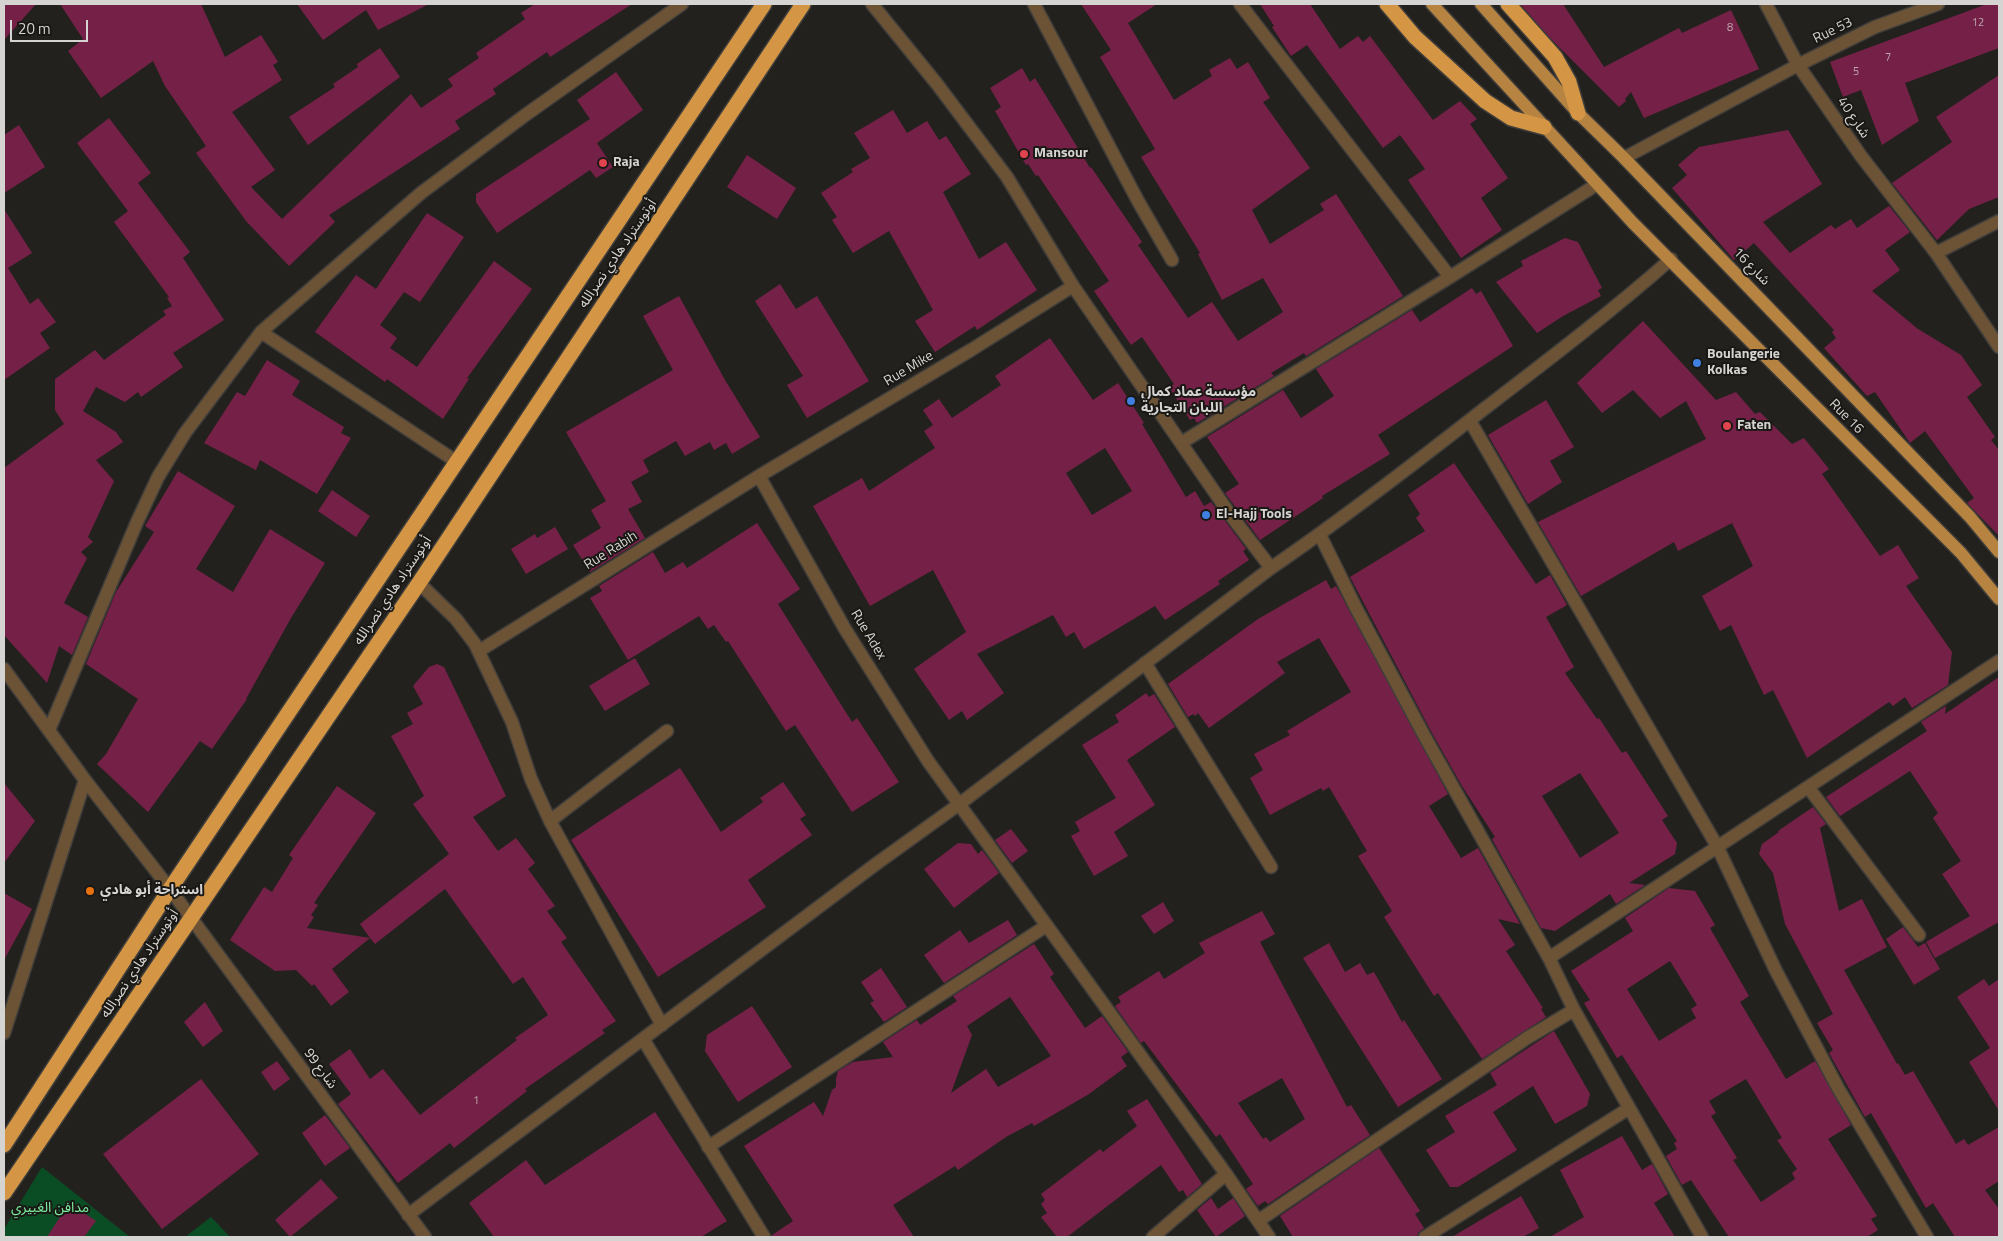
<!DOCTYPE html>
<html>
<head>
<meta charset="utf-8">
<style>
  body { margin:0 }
  #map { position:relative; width:2003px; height:1241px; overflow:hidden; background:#23211e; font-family:"Titillium Web",sans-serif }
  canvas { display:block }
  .frame { position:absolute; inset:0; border:5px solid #d6d4d2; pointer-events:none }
  .scale { position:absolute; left:10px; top:20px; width:78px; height:22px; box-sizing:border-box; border:2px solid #d6d4d2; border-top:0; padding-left:6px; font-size:15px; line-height:18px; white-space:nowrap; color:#d6d4d2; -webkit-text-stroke:4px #1a1815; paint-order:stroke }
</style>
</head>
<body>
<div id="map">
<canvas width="2003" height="1241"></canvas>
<div class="frame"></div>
<div class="scale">20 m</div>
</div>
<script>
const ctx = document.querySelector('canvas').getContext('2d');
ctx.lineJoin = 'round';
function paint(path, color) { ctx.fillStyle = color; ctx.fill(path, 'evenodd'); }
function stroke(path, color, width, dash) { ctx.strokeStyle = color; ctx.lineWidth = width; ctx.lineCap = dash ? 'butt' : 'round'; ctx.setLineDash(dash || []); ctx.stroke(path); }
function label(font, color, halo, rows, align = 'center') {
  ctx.font = font + ' "Titillium Web","Noto Sans Arabic",sans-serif'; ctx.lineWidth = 4; ctx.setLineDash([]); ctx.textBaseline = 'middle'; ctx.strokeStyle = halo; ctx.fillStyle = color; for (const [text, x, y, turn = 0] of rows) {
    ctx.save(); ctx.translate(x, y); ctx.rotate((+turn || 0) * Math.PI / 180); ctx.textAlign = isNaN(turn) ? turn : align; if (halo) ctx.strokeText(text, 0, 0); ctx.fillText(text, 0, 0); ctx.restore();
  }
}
const green = new Path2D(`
  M42,1167L130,1237H4V1229Z
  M211,1217L230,1237H185Z`);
const building = new Path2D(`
  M4,4H36L4,40Z
  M60,4H201L225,57L261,35L278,62L273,65L282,80L232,112L275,170L251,187L282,219L411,94L421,108L453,86L448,79L479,58L476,53L525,19L521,13L535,4H632L550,57L547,52L493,89L496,94L455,121L460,129L329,215L335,222L289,266L246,221L196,153L206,146L165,86L153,61L101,98L68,51L83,39Z
  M297,4H429L378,30L366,10L323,40Z
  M1081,4H1157L1128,23L1174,100L1212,76L1209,70L1230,58L1237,69L1248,62L1270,98L1263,102L1310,168L1252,210L1270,244L1324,210L1320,204L1336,194L1403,296L1306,356L1304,353L1271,373L1274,376L1197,423L1194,418L1190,420L1169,387L1174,384L1142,337L1131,345L1094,291L1109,281L1038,175L1036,176L1028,164L1026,165L995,111L1001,107L990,88L1022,68L1030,82L1035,78L1090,168L1091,167L1142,242L1138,245L1188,318L1212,302L1238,341L1283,312L1263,278L1222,300L1198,254L1200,253L1141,157L1155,149L1100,57L1111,50Z
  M1260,4H1310L1340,49L1358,36L1363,42L1370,36L1433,120L1460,101L1477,119L1470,124L1508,178L1481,198L1502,230L1461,258L1408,180L1425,169L1400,135L1383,148L1307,45L1291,56L1272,27L1274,26Z
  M1520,4H1563L1604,67L1679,28L1682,33L1731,10L1759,69L1644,118L1631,92L1625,99L1626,101L1619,107L1551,39Z
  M1987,4H1999V48L1905,83L1919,121L1882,145L1861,90L1843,97L1830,62Z
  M380,48L400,77L308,145L289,117L335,87L333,84L358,67L357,64Z
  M616,72L643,110L597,143L613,167L596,178L590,170L497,233L476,202V194L590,119L577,100Z
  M1999,75V197L1969,209L1937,240L1892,183L1952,142L1936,117Z
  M893,110L907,133L927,121L939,140L946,136L971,174L943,192L979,259L1006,242L1037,290L977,330L975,326L935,352L915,321L933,310L889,231L853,253L832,220L837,217L821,193L853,172L851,169L870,158L854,133Z
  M109,118L151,173L138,183L190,252L183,258L224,320L173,353L183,367L141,397L138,392L125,402L96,387L83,411L116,432L123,442L96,460L114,481L88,537L93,542L81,552L87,558L64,603L88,617L72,655L59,646L47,683L4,635V468L64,424L55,410V379L95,350L104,360L166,315L163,311L172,306L167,298L169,297L114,222L128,211L77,143Z
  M19,125L45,167L4,193V135Z
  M1788,130L1822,184L1763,222L1790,253L1831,225L1835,229L1851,219L1857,228L1889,206L1910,232L1885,250L1900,270L1872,291L1918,329L1961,355L1982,385L1967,397L1995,437L1991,440L1999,450V536L1967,503L1974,498L1925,431L1910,443L1875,392L1867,396L1824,348L1836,338L1832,332L1834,330L1754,243L1734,260L1672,188L1687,175L1678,165L1699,147Z
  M747,155L796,188L777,219L727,187Z
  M4,209L32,253L8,268L30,304L38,298L56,322L40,333L50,348L4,380Z
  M427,213L464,237L420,302L404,292L380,325L397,338L390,348L417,367L494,261L532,289L467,378L469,379L443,419L387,379L385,382L315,332L356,275L376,289Z
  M1565,238L1578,242L1602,288L1598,290L1601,296L1563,316L1537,333L1496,282L1523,266L1521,261Z
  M780,284L796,309L817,296L869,381L807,418L787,385L803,376L755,301Z
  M1472,288L1476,294L1481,291L1513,346L1378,435L1390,454L1322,496L1323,498L1260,540L1225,493L1239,484L1207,437L1283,390L1301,418L1334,396L1316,369L1412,310L1420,322Z
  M679,296L725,380L760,437L732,454L726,443L714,450L710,442L685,456L676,441L643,460L649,472L631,482L642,502L628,509L645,538L590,572L573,545L601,528L591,510L606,501L566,432L673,370L643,316Z
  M1643,321L1716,400L1736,392L1755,414L1760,412L1792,444L1804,438L1829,469L1822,474L1880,556L1898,545L1919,578L1906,586L1952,652L1948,685L1912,708L1905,697L1893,706L1889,702L1807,758L1773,690L1764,695L1731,625L1720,631L1702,596L1753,566L1732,523L1678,551L1674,542L1581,596L1538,522L1706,439L1686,401L1660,418L1633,390L1602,413L1577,383Z
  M1050,338L1093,400L1118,383L1144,423L1142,424L1186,497L1195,491L1204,506L1211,502L1246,549L1243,551L1249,560L1218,581L1220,584L1165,620L1155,606L1084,649L1074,632L1066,637L1053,615L977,654L1004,693L967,720L962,711L949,720L914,669L966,632L933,570L870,606L813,506L862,478L869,491L935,448L924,431L933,425L923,410L939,399L952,418L1001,385L995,376ZM1105,448L1132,491L1092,515L1066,473Z
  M267,360L300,381L292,395L344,427L341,433L351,438L317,494L260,460L256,470L204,443L237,392L245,396Z
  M1546,400L1574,447L1550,461L1562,482L1528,504L1488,435Z
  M1454,463L1536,584L1550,575L1567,605L1546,617L1574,667L1565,673L1597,719L1599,718L1622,753L1626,751L1668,816L1662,820L1677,843L1675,854L1629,883L1645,885L1616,904L1610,894L1555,931L1541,928L1492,839L1495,837L1462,786L1432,733L1350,577L1425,531L1416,518L1420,514L1408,495ZM1580,773L1619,833L1580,858L1542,796Z
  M178,471L235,506L196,569L233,592L270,529L325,563L291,618L246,699H247L212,749L200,741L148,812L97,764L106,754L138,699L86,664L116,592L154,532L145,526Z
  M332,490L370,516L356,537L318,511Z
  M757,523L800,589L778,604L852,722L857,718L899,782L852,812L795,725L786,731L728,641L726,642L714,625L708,629L699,616L628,660L590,598L602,591L599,586L653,552L665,573L683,562L687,568Z
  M555,527L568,549L526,574L511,549L535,534L537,538Z
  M1326,580L1331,589L1336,586L1448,794L1429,806L1461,858L1478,848L1520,924L1498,919L1515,945L1506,951L1543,1008L1541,1009L1546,1017L1482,1059L1438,993L1434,996L1384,917L1392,911L1358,856L1367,851L1329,787L1323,791L1321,788L1270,815L1250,778L1263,770L1254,754L1290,735L1287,731L1351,692L1319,638L1277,662L1285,673L1209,728L1198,713L1195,716L1193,714L1188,717L1168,684L1258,619Z
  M635,658L650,684L605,711L589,686Z
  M437,664L444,667L506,796L473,817L498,851L516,838L535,863L528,869L555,906L547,911L567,938L561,942L616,1021L602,1030L605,1033L525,1089L527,1091L454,1148L450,1143L398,1183L338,1104L351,1094L329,1064L350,1049L370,1079L383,1069L420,1115L517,1040L515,1038L548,1015L523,977L513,984L445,889L375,944L370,938L332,969L349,992L331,1006L314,984L312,986L296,970L275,971L230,940L264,887L272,892L293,858L289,855L337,786L376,813L314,903L318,905L311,915L314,917L307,928L370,938L360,924L449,854L413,804L424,796L391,736L413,724L407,713L423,704L413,686L429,667Z
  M1999,677V922L1935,958L1926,942L1970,916L1942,874L1961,861L1933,818L1938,813L1910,771L1840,816L1826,797L1927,731L1921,722L1946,706L1945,714Z
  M1146,693L1149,697L1154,694L1175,727L1127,760L1155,805L1114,832L1128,856L1094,876L1071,836L1080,831L1075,822L1116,798L1082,745L1119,722L1115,715Z
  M680,768L721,832L763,802L760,798L783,782L806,815L800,819L812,835L748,880L766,907L658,977L571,840Z
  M4,783L35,821L4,863Z
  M1813,807L1826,824L1820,828L1839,911L1862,899L1887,947L1844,970L1897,1064L1898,1063L1905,1075L1913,1071L1956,1144L1964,1139L1968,1145L1999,1127V1181L1985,1190L1999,1209V1237H1955L1933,1203L1926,1208L1871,1113L1865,1117L1829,1053L1833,1050L1817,1023L1833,1014L1785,924L1773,873L1759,854L1762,844L1779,832L1778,831Z
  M1011,829L1028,851L1012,863L995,840Z
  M958,843L971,844L978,854L982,850L999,873L954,908L924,869Z
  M1669,888L1695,891L1715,925L1710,928L1749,996L1740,1002L1786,1079L1815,1061L1851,1125L1828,1139L1877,1216L1871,1219L1878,1230L1867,1237H1729L1691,1180L1682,1185L1666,1156L1677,1149L1674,1143L1677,1141L1622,1055L1617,1058L1584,1003L1590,1000L1571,971L1633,931L1625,918ZM1670,961L1697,1005L1691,1009L1696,1018L1659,1041L1627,989ZM1746,1079L1782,1138L1777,1140L1797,1169L1792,1173L1795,1179L1761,1202L1733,1160L1737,1158L1711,1116L1716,1113L1709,1101Z
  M4,893L32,909L4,960Z
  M1163,902L1174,921L1154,934L1141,916Z
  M1262,911L1275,934L1260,942L1347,1107L1351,1105L1370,1135L1268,1204L1265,1201L1258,1206L1246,1189L1253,1184L1220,1134L1216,1137L1144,1041L1141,1043L1115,1006L1121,1002L1118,997L1159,971L1164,979L1205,953L1199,943ZM1282,1078L1305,1119L1270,1142L1266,1137L1263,1139L1238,1103Z
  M1008,920L1017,935L944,983L924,955L960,930L969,943Z
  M1903,927L1918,947L1925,943L1940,969L1914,985L1886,939Z
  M1329,943L1345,972L1360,963L1367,975L1374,972L1402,1022L1404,1020L1442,1079L1398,1107L1303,958Z
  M1034,944L1054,974L1050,977L1085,1028L1102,1016L1128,1052L1121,1057L1127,1066L1089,1094L1034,1126L1032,1123L1006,1137L958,1170L955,1166L893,1205L914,1237H772V1235L793,1221L744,1146L814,1102L823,1116L832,1090L836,1087V1079L838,1071L853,1062L893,1057L883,1042L917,1020L920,1025L957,1001L953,996ZM1010,997L1051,1056L998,1087L986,1069L951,1093L972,1035L967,1026Z
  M881,968L907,1007L884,1022L870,1003L874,1001L861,982Z
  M1984,979L1989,986L1999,979V1111L1969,1062L1990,1048L1957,997Z
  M205,1002L223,1031L203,1047L184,1022Z
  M752,1006L792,1067L738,1102L705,1051L707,1035Z
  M1554,1031L1590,1094L1587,1106L1555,1124L1533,1086L1493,1112L1517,1150L1458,1187H1450L1426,1150L1455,1132L1445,1116L1497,1085L1490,1073Z
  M277,1061L290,1079L274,1091L261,1072Z
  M201,1079L259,1154L162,1229L103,1154Z
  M1147,1099L1202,1184L1187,1197L1183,1190L1179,1192L1161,1165L1067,1237H1057L1041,1217L1047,1213L1041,1204L1045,1200L1041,1194L1100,1149L1103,1152L1137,1126L1127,1111Z
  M655,1112L727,1221L701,1237H494L469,1203L526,1160L545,1185Z
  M325,1115L350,1148L325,1166L302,1133Z
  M1622,1136L1642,1170L1652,1164L1668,1194L1654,1203L1675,1237H1550L1584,1217L1560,1170Z
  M1379,1148L1420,1211L1415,1214L1424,1228L1418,1233L1417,1237H1293L1280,1216Z
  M321,1179L338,1198L290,1237L275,1220Z
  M1521,1196L1539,1228L1523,1237H1452Z
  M1211,1198L1218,1209L1233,1198L1245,1216L1216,1237L1197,1210Z
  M69,1203L96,1221L84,1237H47Z`);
const minor = new Path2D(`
  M872,4L937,84L1007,177L1073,286L1229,513L1271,568
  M1034,4L1138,201L1172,260
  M1240,4L1450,277
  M1766,4L1798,65L1861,156L1936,253L1999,347
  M1624,158L1798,65L1875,27L1938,4
  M1936,253L1999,221
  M261,332L457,462
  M1470,421L1717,846L1776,971L1838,1088L1927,1237
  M1181,443L1450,277L1596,185
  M759,476L845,629L928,761L1226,1174L1269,1237
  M1320,535L1356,608L1425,737L1549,958L1574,1010L1702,1237
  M419,583L456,619L475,644L512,722L531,779L550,821L662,1025
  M479,651L759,476L971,350L1073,286
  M1145,663L1271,867
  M4,669L85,780L170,889L425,1237
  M49,730L137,522L158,477L185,433L261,332L421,193L524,116L682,4
  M1808,787L1919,935
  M550,821L667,731
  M1549,958L1999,661
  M4,1033L85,780
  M643,1039L764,1237
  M708,1147L1046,926
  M408,1215L876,864L958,805L1271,568C1344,518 1414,464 1484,409C1548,360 1611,312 1671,259
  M1258,1221L1527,1038L1574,1010
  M1153,1237L1226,1174
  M1425,1237L1628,1109`);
const major = new Path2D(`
  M1432,4L1633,223L1961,553L1999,599
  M1481,4L1578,113L1624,158L1970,517L1999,552`);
const highway = new Path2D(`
  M1387,4L1415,37L1485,101L1511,118L1544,127
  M1508,4L1555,57L1569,82L1578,113
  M4,1145L170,889L764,4
  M4,1193L419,583L803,4`);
const markers = [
  [1024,154,5,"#e0444e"],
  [603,163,5,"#e0444e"],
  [1697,363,5,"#3f7fe0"],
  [1131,401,5,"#3f7fe0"],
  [1727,426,5,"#e0444e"],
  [1206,515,5,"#3f7fe0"],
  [90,891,5,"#e8710a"]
];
const numberNames = [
  ["12",1978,23],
  ["8",1730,28],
  ["7",1888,58],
  ["5",1856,72],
  ["1",476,1101]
];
const streetNames = [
  ["Rue 53",1833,31,-26],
  ["شارع 40",1853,118,56],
  ["أوتوستراد هادي نصرالله",618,254,-56],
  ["شارع 16",1751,267,46],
  ["Rue Mike",909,369,-31],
  ["Rue 16",1846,417,45],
  ["Rue Rabih",611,551,-32],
  ["أوتوستراد هادي نصرالله",393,591,-56],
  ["Rue Adex",868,635,59],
  ["أوتوستراد هادي نصرالله",140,964,-56],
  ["شارع 99",320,1069,54]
];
const poiNames = [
  ["Mansour",1034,154],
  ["Raja",613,163],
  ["Boulangerie",1707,355],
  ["Kolkas",1707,371],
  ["مؤسسة عماد كمال",1141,393],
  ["اللبان التجارية",1141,409],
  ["Faten",1737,426],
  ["El-Hajj Tools",1216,515],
  ["استراحة أبو هادي",100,891]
];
const parkNames = [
  ["مدافن الغبيري",50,1209]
];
paint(green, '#0a4d25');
paint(building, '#752147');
stroke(minor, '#403e3b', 15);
stroke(major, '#403e3b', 15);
stroke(highway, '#403e3b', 18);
stroke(minor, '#6c5335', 12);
stroke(major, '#b68341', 12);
stroke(highway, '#d49644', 15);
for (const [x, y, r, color] of markers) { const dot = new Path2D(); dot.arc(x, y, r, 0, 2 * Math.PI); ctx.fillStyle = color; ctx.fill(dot); stroke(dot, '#1a1815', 2); }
label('11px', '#bea7af', null, numberNames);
label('14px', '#d6d4d2', '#1a1815', streetNames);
label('bold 14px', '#d6d4d2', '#1a1815', poiNames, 'left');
label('14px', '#7dee9e', '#1a1815', parkNames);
</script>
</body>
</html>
